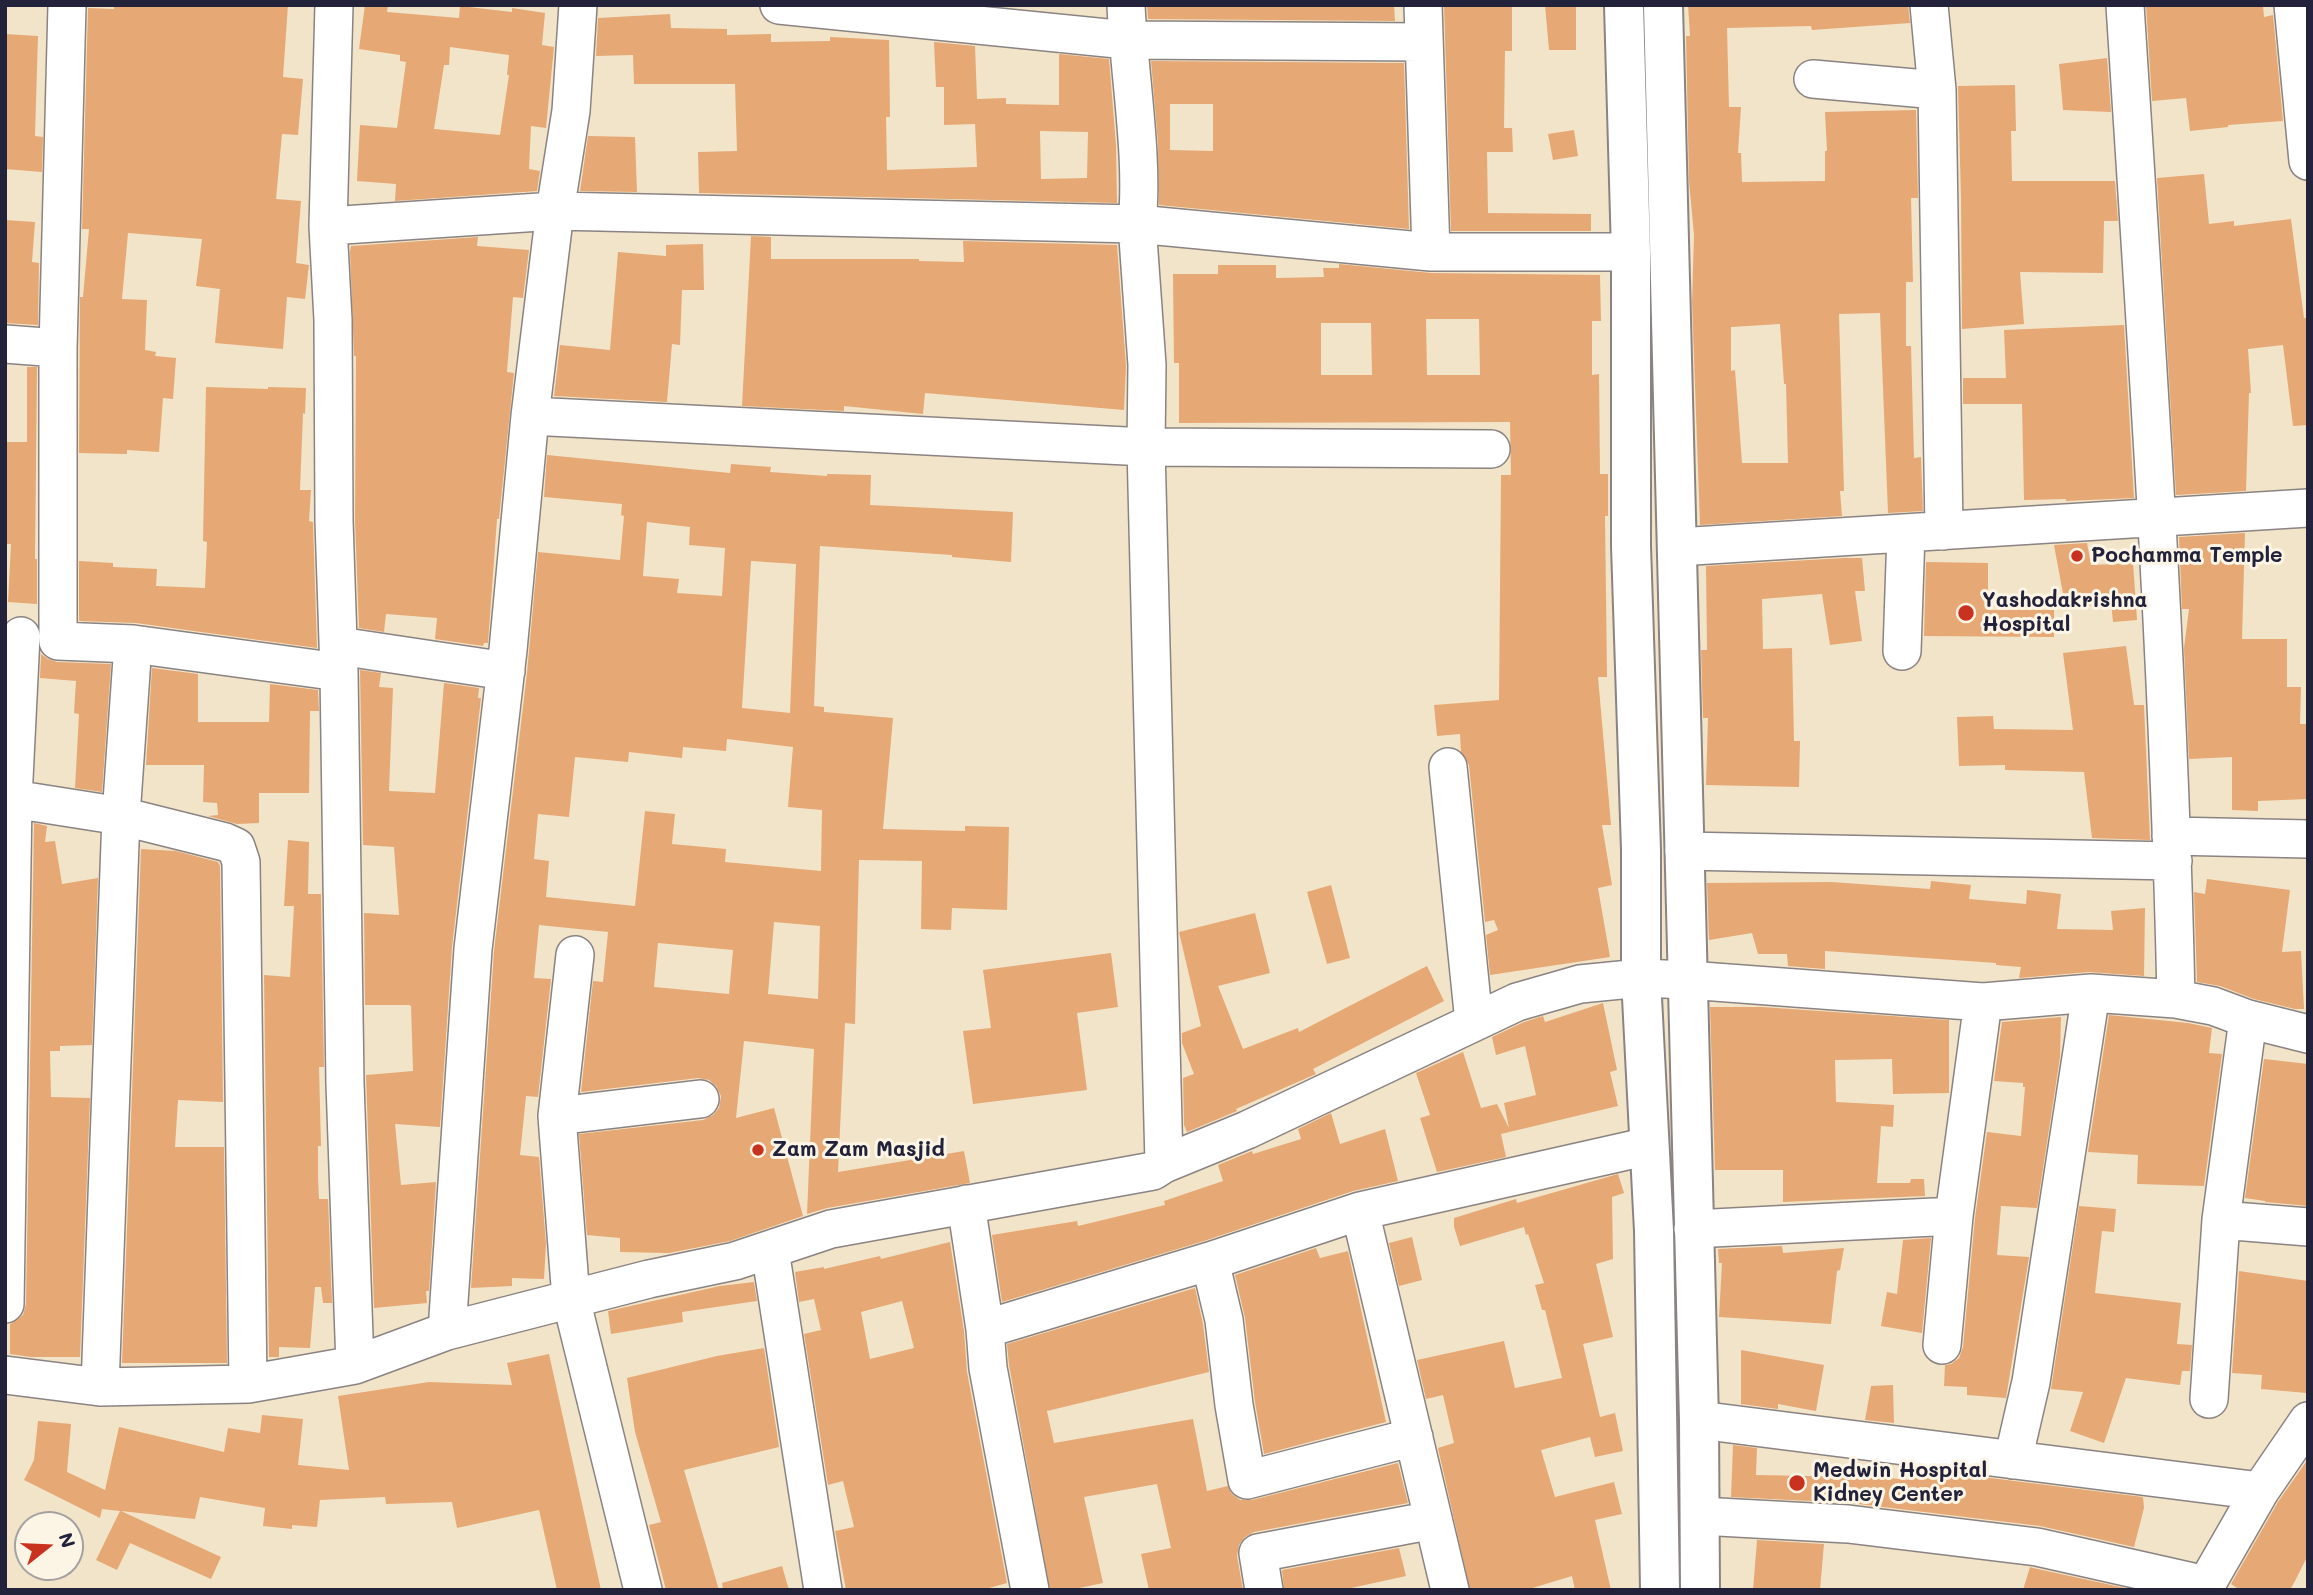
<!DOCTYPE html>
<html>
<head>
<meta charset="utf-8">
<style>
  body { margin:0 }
  #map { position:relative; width:2313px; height:1595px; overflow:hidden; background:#f2e4c8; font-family:Mali,sans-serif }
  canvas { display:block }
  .frame { position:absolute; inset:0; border:7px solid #22223b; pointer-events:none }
  .north { position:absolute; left:14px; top:1511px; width:70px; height:70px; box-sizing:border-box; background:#fcf5e5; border:2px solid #a5a1a1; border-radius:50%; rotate:72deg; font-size:19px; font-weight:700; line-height:28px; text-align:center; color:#22223b }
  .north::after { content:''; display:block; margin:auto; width:24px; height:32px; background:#c8321e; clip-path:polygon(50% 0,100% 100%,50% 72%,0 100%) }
</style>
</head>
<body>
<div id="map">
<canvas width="2313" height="1595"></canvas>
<div class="frame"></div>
<div class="north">N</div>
</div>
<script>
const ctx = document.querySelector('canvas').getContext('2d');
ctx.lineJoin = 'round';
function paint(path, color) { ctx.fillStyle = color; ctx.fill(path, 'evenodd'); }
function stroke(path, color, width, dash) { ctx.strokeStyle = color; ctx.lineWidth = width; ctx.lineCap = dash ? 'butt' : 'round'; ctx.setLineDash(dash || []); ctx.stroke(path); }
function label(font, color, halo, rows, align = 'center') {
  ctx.font = font + ' Mali,sans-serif'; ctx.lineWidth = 6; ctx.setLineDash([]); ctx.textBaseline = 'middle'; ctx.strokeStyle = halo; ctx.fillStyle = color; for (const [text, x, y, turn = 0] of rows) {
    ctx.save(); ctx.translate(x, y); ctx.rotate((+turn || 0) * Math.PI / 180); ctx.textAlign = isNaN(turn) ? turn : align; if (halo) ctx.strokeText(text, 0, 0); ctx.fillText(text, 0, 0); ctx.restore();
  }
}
const building = new Path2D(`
  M114,5H288L283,77L303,79L298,135L282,134L276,199L301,201L296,263L309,265L305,299L287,297L283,349L215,343L220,289L196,286L202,239L128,233L122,299L147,300L145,350L156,352L155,356L176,358L173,399L163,398L159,452L127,450V454L79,453L80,297H83L89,229H82L88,8L114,9Z
  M365,5H388L387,12L459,18L460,6L512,12V8L545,13L542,45L554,47L546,128L531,126L529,169L540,171L537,191L395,201L396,184L357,181L360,125L397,128L406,62L400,61V55L359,49ZM450,47L509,55L507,75H509L500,135L434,129L444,65H449Z
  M1147,5H1394L1395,21L1148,19Z
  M1444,5H1512V51H1505L1504,128H1512L1513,152H1487L1488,213L1591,214V231H1451Z
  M1545,5H1576V50H1549Z
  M1688,5H1908L1910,23L1812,30L1811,26L1727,28L1729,107H1741L1738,153H1741L1742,182L1825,181V151H1827L1825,112L1916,110L1918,198H1911L1913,282H1906V346H1911L1914,458L1921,457L1923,511L1888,513L1880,313L1839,314L1844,491H1840L1842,516L1700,525L1692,302L1694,235L1689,181L1686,36H1690ZM1780,324L1784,384H1786L1788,463H1742L1735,370L1731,371V327Z
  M2146,5H2263L2264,17L2273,15L2283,121L2228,125V127L2190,131L2186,98L2152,101Z
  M670,14L671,28L727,29V35L771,34V42L830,41V37L889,40L890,117H886L887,170L977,167L975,124L944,125V87H936L934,42L975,46L977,99L1006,98V104L1059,105V54L1109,59L1116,145L1117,203L699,193L698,152L737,151L735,84H634L633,55L596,56L598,18ZM1040,131L1088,132L1087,178L1041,179Z
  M5,34L38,36L35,136L43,137L42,172L5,169Z
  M2107,58L2111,112L2063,110L2059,64Z
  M1151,61L1404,63L1409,229L1159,205L1158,143ZM1170,104H1213V151L1170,150Z
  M2015,85L2016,131H2011L2012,181H2115L2118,221H2104L2103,273L2020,272L2024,324L1962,329L1961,198L1958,86Z
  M1574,130L1578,156L1553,160L1548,134Z
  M588,136L635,137L637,192L580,191Z
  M2204,174L2209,224L2234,221V226L2291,219L2304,318H2308V425L2293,426L2283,345L2248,349L2251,393H2249L2246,491L2176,495L2157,178Z
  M5,220L35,222L32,262L39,263L38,325L5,323Z
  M751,236L771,237V259H919V261L964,262L963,241L1117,245L1126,366L1124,410L925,393L923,414L844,406V411L742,406Z
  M478,237L477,246L529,250L523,298L513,297L507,372L514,373L499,519H497L488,643H484L483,646L435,639L437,618L386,614L384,632L359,628L355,521L356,356H354L350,252L351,246Z
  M703,244L704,290H682L680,345L672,344L667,402L554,396L560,345L610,350L618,252L666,256V245Z
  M1339,264L1431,273L1600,275L1601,321H1592V375L1599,374L1600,474H1608V516H1605L1607,677H1598L1611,825H1602L1612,885L1598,888L1610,957L1490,975L1486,935L1498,930L1494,920L1485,922L1469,765L1461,752L1460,734L1437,736L1434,705L1499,700L1501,475H1511L1510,422L1179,423V363H1174L1173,274H1218V265H1276V278L1324,277L1323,268H1339ZM1426,319H1479L1480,375H1427ZM1321,323H1371L1372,375H1321Z
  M2124,325L2134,498L2066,501V499L2024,500L2022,404H1963V378H2006L2004,330Z
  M27,367H37L35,559H37V604L8,602L11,544H5V442H27Z
  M206,387L268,389V387L306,388L305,414L303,413L300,490H311L309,521L313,522L317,648L136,623L79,621V561L113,563V567L157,569L156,586L205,588L207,542L203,541Z
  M547,455L730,473L731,464L771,467L770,472L827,476V474L871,475L870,505L1013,512L1011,562L952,557V555L820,546L814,706L824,707V712L893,718L883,829L965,831V826L1009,827L1007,910L952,908L951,930L921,929L922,861L859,860L855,1024L845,1023L838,1172L964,1151L970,1183L827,1208L807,1214L814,1049L744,1041L736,1118L774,1108L803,1216L730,1241L669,1253L620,1252V1238L587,1235L579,1134L703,1120L713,1115L719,1108L721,1096L716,1086L709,1080L698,1078L581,1092L593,981L603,982L608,932L539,925L534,978L551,979L538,1097L526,1096L520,1155L539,1157L546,1244L544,1279L512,1278V1286L471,1288L494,951L527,673L538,552L620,560L624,516L621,515L622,504L544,497ZM647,522L690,527L689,545L725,548L722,596L677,593L679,579L643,576ZM751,561L796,564L790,713L742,708ZM727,739L793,747L788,807L822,810L821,871L725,862L726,849L672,844L675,814L645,811L635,906L546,897L549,861L534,859L538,814L569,817L575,757L628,762L629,752L682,758L683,747L726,751ZM774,922L820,926L818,999L768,994ZM658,943L733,950L729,994L654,987Z
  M2245,533L2242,639H2287V687H2301L2300,724H2308V799L2258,801V811L2232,810V757L2189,759L2184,648L2189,609H2182L2179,537Z
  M2087,543L2091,565L2133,563L2137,620L2113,622L2111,602L2066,610L2054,545Z
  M1844,558H1862L1865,591H1855L1862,641L1830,645L1822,594L1762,599L1763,649L1792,648L1794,741H1800L1799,787L1706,785L1708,718H1703L1701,650H1707L1706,566Z
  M1926,562L1988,563V610H2054V637L1924,636Z
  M2126,646L2134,705H2144L2150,840L2092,838L2084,772L2005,770V765L1959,766L1957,717L1993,716L1994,729L2073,730L2063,653Z
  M41,654L48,659L57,662L111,664L102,792L75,788L79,714L74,713L76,681L40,678Z
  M152,668L198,674V722H269L270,684L318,690L319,711H310L309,793H259V823L237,824L208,816L218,815L217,803L203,802L204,765H146Z
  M360,670L381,673L379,687L393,688L389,791L435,793L444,683L479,688L478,698H481L452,947L440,1127L395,1124L401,1185L436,1182L429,1291H426L427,1303L374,1308L366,1075L413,1071L411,1006L409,1005H365L364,913L399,915L394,847L363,845Z
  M34,823L47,826L45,842L55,841L62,884L98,878L92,1045L60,1046V1051H50L51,1097L90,1098L80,1357H31L10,1354V1324L23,1315L26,1304Z
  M288,840L309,842L308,894H321L324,1067H319L321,1146H318V1178L319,1199H328L332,1303H323L321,1287H315L310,1348L279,1347V1357H269L264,975L290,977L294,906H284Z
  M141,849L176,851L218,862L220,866L223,1102L178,1100L175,1147H224L227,1363H122Z
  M2207,879L2290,890L2282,952L2301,951L2304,1009H2295L2254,999L2220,986L2197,982L2194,892L2205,894Z
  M1931,881L1971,885L1969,899L2026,904L2027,890L2061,894L2057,929L2113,930L2111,911L2145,908L2144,976L2089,972L2019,978L2021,967L1996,965V963L1825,951V969L1788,966L1787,954H1758L1752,933L1709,940L1707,883L1831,882L1930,889Z
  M1331,885L1350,958L1327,964L1307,892Z
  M1255,913L1270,973L1218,986L1243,1049L1298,1028L1299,1032L1427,966L1444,1001L1313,1069L1316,1074L1236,1109L1237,1111L1187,1132L1184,1125L1183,1078L1194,1074L1182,1043V1033L1201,1026L1179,932Z
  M1111,953L1118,1007L1077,1013L1087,1090L973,1104L963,1031L991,1028L983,970Z
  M1603,1003L1617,1070L1610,1072L1618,1106L1501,1134L1506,1157L1437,1172L1420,1118L1430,1115L1416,1073L1463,1052L1481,1108L1497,1104L1509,1128L1504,1103L1536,1095L1525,1046L1496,1055L1492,1037L1524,1022L1543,1016L1545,1022Z
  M1710,1007H1762L1949,1020V1093L1893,1094L1892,1059L1835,1060L1836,1102L1894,1105L1893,1127L1881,1126L1877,1183H1910L1911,1179H1924L1925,1196L1783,1202V1170H1715Z
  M2109,1015L2188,1023L2212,1028L2209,1053L2222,1054L2204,1186L2137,1184L2138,1155L2088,1152Z
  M2061,1017L2060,1057L2037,1208L2001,1206L1997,1255L2029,1257L2006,1398L1967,1395V1387L1944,1386L1945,1365L1951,1364L1959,1358L1963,1347L1975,1218L1987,1132L2021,1136L2025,1087H2023V1083L1994,1081L2002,1022Z
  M2264,1059L2308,1064V1206L2265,1202V1201L2245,1198Z
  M1331,1113L1340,1144L1385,1129L1398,1181L1353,1191L1204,1241L1002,1302L992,1235L1077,1221L1078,1226L1165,1205L1164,1201L1223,1181L1218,1165L1252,1151L1253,1154L1301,1139L1298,1129Z
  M1618,1174L1624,1193L1612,1197L1613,1259L1596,1264L1613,1337L1583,1344L1600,1417L1615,1413L1623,1451L1595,1457L1590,1437L1541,1450L1555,1497L1614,1482L1622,1514L1595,1520L1611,1590H1575L1572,1576L1526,1590H1470L1438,1448L1454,1443L1443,1395L1426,1399L1417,1360L1504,1341L1515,1388L1562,1378L1545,1310H1542L1535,1285L1544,1283L1528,1234L1526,1235L1524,1227L1460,1246L1454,1227V1218L1516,1199L1517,1203Z
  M2079,1206L2116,1209L2114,1232L2102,1231L2095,1293L2181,1303L2177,1344L2192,1345L2190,1371H2182L2180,1385L2126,1378L2104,1443L2070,1431L2083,1392L2051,1389Z
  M1412,1237L1422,1280L1399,1286L1389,1243Z
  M1931,1238L1922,1333L1881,1326L1887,1292L1897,1294L1903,1240Z
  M950,1242L964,1331L967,1372L1007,1583L982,1590H846L835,1531L854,1527L843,1481L828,1485L804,1334L821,1330L814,1299L799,1302L795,1272L824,1267V1269L880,1256L881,1259ZM902,1301L914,1348L870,1359L861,1312Z
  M1782,1246L1783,1253L1844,1248L1840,1270L1837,1271L1831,1324L1719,1317L1722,1263H1719L1718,1249Z
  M1316,1248L1320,1258L1348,1251L1386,1422L1264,1454L1255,1402L1245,1318L1235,1275Z
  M2239,1271L2308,1281L2307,1393L2261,1389L2262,1375L2232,1373Z
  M754,1282L757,1301L682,1312L683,1322L611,1334L608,1311L720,1286Z
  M1195,1288L1203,1324L1209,1372L1047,1411L1054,1443L1193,1419L1207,1491L1228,1486L1232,1494L1240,1500H1252L1398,1463L1408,1503L1254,1532L1245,1537L1239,1545L1237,1556L1243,1590H1149L1141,1554L1171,1548L1157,1484L1084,1497L1103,1583L1070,1590H1050L1009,1365L1007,1344Z
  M764,1348L779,1447L684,1470L719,1590H666L649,1525L661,1522L635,1432L627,1378L717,1356Z
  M1741,1350L1824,1365L1816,1411L1778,1404V1409L1741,1404Z
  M549,1354L601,1590H557L539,1510L457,1528L452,1502L386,1504L385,1497L320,1500L317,1527L292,1525V1529L263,1526L265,1508L200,1497L195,1519L121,1511L221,1557L211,1579L130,1543L117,1570L96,1560L120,1511L102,1509L100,1518L24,1480L34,1460L38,1421L71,1424L67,1472L105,1490L119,1427L224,1452L228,1428L260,1433L262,1415L303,1419L298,1465L349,1470L338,1396L429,1382L512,1385L507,1363Z
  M1893,1385L1894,1423L1865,1420L1871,1386Z
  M1733,1445L1757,1448L1756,1475L1858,1477V1475L1910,1480V1468L2143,1497L2144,1508L2134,1547L2040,1526L1850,1503L1731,1497Z
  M2308,1459V1555L2295,1581L2290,1590H2240L2231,1584L2278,1502Z
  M1757,1540L1824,1544L1820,1590H1753Z
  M1399,1548L1406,1576L1342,1590H1284L1282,1570Z
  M782,1566L789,1590H723L722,1583Z
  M2030,1567L2033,1568L2125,1588L2023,1590Z`);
const minor = new Path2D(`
  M67,5L58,348V641L133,644L339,672
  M334,5L328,226L333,320L334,521L339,672L345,1083L355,1365
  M779,5L1127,40L1424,42
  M1126,5C1129,75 1144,157 1137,224L1147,365L1146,447L1164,1164
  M1929,5L1937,90
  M2125,5C2146,336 2169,667 2176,999
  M2293,5L2308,161
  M1813,79L1937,90L1944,531
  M328,226L555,211L1137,224L1431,252L1423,5
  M1431,252H1631
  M5,344L58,348
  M530,416L1146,447L1491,449
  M1677,547L2308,508
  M339,646L506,671
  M1902,651L1906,533
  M1448,767L1474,1022
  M5,797L13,799L21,636
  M2171,836L2308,839
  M1684,851L2173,861
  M575,955L557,1116L571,1299L643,1590
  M557,1116L700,1099
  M966,1204L985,1329L988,1368L1030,1590
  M1360,1211L1450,1590
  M2221,1220L2308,1227
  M1693,1229L1954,1216
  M770,1250L823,1590
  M1210,1261L1224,1320L1234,1405L1247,1480L1414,1437
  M5,1304L13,799L121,816L225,842L236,847L241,862L248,1384
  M985,1329L1210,1261L1360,1211L1649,1146
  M447,1331L473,949L508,650L530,416L555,211L571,111L578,5
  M1942,1345L1954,1216L1983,1002
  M5,1375L100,1387L248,1384L355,1365L447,1331L649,1279L735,1261L831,1229L1153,1171L1164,1164L1247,1130L1517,1002L1580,984L1641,978L1688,980L1983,1002L2091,993L2176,999L2213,1006L2248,1019L2308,1034
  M100,1387L121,816L133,644
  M2209,1399L2221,1220L2248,1019
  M1699,1420L2260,1491
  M2013,1460L2031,1382L2091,993
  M1700,1516L1848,1524L2037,1547L2206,1585
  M1264,1590L1258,1553L1433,1520
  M2200,1590L2206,1585L2260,1491L2308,1421`);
const major = new Path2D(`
  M1624,5L1631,252V546L1641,850V978L1654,1231L1660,1590
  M1663,5L1699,1420L1700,1590`);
const markers = [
  [2077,556,7,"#c8321e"],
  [1966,613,9,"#c8321e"],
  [758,1150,7,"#c8321e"],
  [1797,1483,9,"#c8321e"]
];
const poiNames = [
  ["Pochamma Temple",2091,556],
  ["Yashodakrishna",1982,601],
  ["Hospital",1982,625],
  ["Zam Zam Masjid",772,1150],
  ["Medwin Hospital",1813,1471],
  ["Kidney Center",1813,1495]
];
paint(building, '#e6a875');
stroke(minor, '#8a8382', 40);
stroke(major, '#8a8382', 42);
stroke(minor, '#fff', 37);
stroke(major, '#fff', 38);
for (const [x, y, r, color] of markers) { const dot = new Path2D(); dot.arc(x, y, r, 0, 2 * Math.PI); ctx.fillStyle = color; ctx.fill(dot); stroke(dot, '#fcf5e5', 2.5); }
label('bold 21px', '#22223b', '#fcf5e5', poiNames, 'left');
</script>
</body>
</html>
